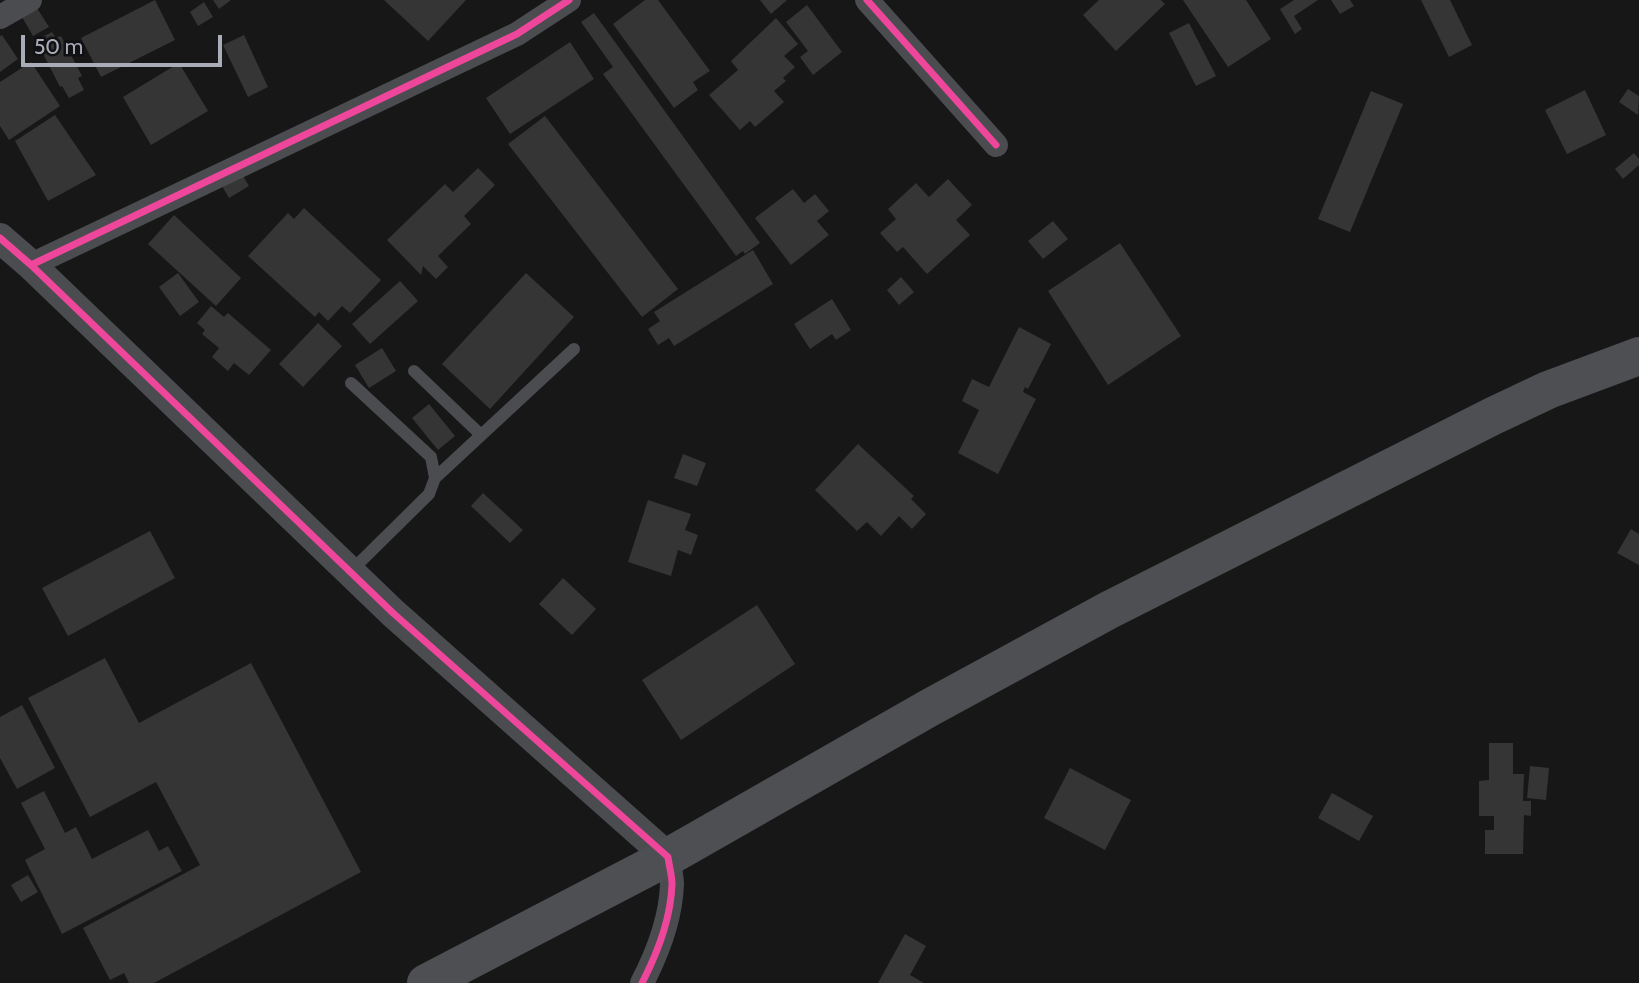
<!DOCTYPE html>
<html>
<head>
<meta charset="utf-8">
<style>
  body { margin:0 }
  #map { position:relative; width:1639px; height:983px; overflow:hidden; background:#171717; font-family:Cabin,sans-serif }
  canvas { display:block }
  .scale { position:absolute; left:21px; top:35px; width:201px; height:32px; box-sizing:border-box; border:4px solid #a8adb8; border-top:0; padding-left:9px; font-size:21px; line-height:24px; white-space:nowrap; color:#a8adb8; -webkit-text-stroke:5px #111113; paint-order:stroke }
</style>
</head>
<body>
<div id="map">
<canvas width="1639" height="983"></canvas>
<div class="scale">50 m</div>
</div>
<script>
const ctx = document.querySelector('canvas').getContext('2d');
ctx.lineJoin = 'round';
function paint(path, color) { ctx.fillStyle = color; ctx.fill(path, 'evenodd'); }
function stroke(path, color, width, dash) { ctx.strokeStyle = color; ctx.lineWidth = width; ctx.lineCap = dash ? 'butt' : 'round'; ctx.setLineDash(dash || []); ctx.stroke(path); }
const building = new Path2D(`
  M155,0L175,40L101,77L81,38Z
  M213,0H231L219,9Z
  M384,0H466L428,41Z
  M645,0H658L710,71L693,82L698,90L674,108L613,24Z
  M760,0H787L771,14Z
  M1099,0H1161L1165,4L1116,51L1083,15Z
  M1183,0H1246L1271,39L1228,67Z
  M1294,0H1318L1294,16L1302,29L1295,34L1280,9Z
  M1331,0H1350L1354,6L1340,14Z
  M1421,0H1450L1472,45L1449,57Z
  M204,2L213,17L198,26L190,12Z
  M807,5L842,52L813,75L800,57L808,51L786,22Z
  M37,8L49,27L33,36L22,17Z
  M594,13L760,243L745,254L743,251L736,256L603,74L613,67L581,22Z
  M776,18L798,44L784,56L795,67L783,78L786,81L774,91L784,102L755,127L750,121L740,130L709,95L738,70L731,61Z
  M1189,23L1216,76L1196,86L1169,33Z
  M52,32L56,38L61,36L82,76L78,78L84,90L69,98L62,86L60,87L36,40Z
  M2,35L18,59L0,72V36Z
  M244,35L268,87L248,97L223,45Z
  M570,42L594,79L510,134L486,98Z
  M31,62L60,106L9,140L0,126V82Z
  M179,63L208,111L151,145L123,97Z
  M1628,89L1639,96L1638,115L1619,102Z
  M1585,90L1606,135L1567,154L1545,110Z
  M1371,91L1403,104L1350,232L1318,219Z
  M55,115L96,175L48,201L15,141Z
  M545,116L678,289L642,317L508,144Z
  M1634,153L1639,159V165L1623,179L1615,169Z
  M478,168L495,185L464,216L471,224L438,256L448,267L436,279L423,266L421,275L387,240L445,184L453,192Z
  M242,174L249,186L229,198L222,186Z
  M948,179L972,205L956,220L970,235L927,274L903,247L897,252L880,233L896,219L888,209L916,183L929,197Z
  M793,189L804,203L815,194L829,211L817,221L829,235L791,265L755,218Z
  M304,208L381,280L350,313L342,306L328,321L319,312L315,317L248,256L288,213L294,219Z
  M174,215L241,278L216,306L148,244Z
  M1053,221L1068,239L1043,259L1028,241Z
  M1120,243L1181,336L1108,385L1048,291Z
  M753,250L773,284L674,346L669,338L658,345L648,329L660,321L654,312Z
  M178,273L199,302L180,316L159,287Z
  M526,273L574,317L490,409L442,364Z
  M901,277L914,292L899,305L887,290Z
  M400,281L418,301L370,344L352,324Z
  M832,299L851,330L836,340L832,334L810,349L794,324Z
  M211,306L224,317L228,313L271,350L249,375L234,363L228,371L212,357L219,348L202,334L205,330L197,323Z
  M318,323L342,346L303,387L279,364Z
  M1019,327L1051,344L1028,389L1025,387L1023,392L1036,399L998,474L958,453L979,410L962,401L972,379L989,387Z
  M382,348L396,371L369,388L355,365Z
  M429,404L455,436L438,450L412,418Z
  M858,444L914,496L911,499L926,514L912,529L899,516L881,536L867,522L857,531L815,490Z
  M683,454L706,463L697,486L674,478Z
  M483,493L523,530L510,543L471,506Z
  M648,500L691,514L685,530L698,535L691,555L678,550L671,576L628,562Z
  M1631,529L1639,534V565L1617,553Z
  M150,531L175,578L68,636L42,588Z
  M563,578L596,609L572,635L539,604Z
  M757,605L795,664L681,740L642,680Z
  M105,658L139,723L251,663L361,872L154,983H129L124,973L110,980L83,928L200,865L156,782L90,817L28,698Z
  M22,705L55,768L17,789L0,758V717Z
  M1489,743H1513V774H1524L1523,801H1531V816L1524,815L1523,854H1485V830H1494V816H1479V781L1489,780Z
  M1530,766L1549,768L1546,800L1527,798Z
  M1070,768L1131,800L1105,850L1044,818Z
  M44,791L65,833L76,827L92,859L148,830L159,851L168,846L182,871L62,934L25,860L45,849L21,803Z
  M1332,793L1373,816L1359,841L1318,818Z
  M28,875L38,892L21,902L11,885Z
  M905,934L926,946L910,975L924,983H878Z`);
const service = new Path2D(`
  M414,371L481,435
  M435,478L574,349
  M350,572L429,494L435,478L431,457L351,383`);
const minor = new Path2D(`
  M867,0L996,145
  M0,17L30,0
  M31,265L517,34L569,0
  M642,983C657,954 671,917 672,884C672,875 669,866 668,857`);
const tertiary = new Path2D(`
  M0,238L31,265L393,613L668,857`);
const primary = new Path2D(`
  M426,983L668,857L929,708L1109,610L1493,416L1548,390L1639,356`);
const cycleway = new Path2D(`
  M867,0L996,145
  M0,238L31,265L393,613L668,857C669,866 672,875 672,884C671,917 657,954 642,983
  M31,265L517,34L569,0`);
paint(building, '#353536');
stroke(service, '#4b4c50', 12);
stroke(minor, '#4b4c50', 24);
stroke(tertiary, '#4b4c50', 30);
stroke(primary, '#4d4f52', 38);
stroke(cycleway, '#ed469a', 7);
</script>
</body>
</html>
